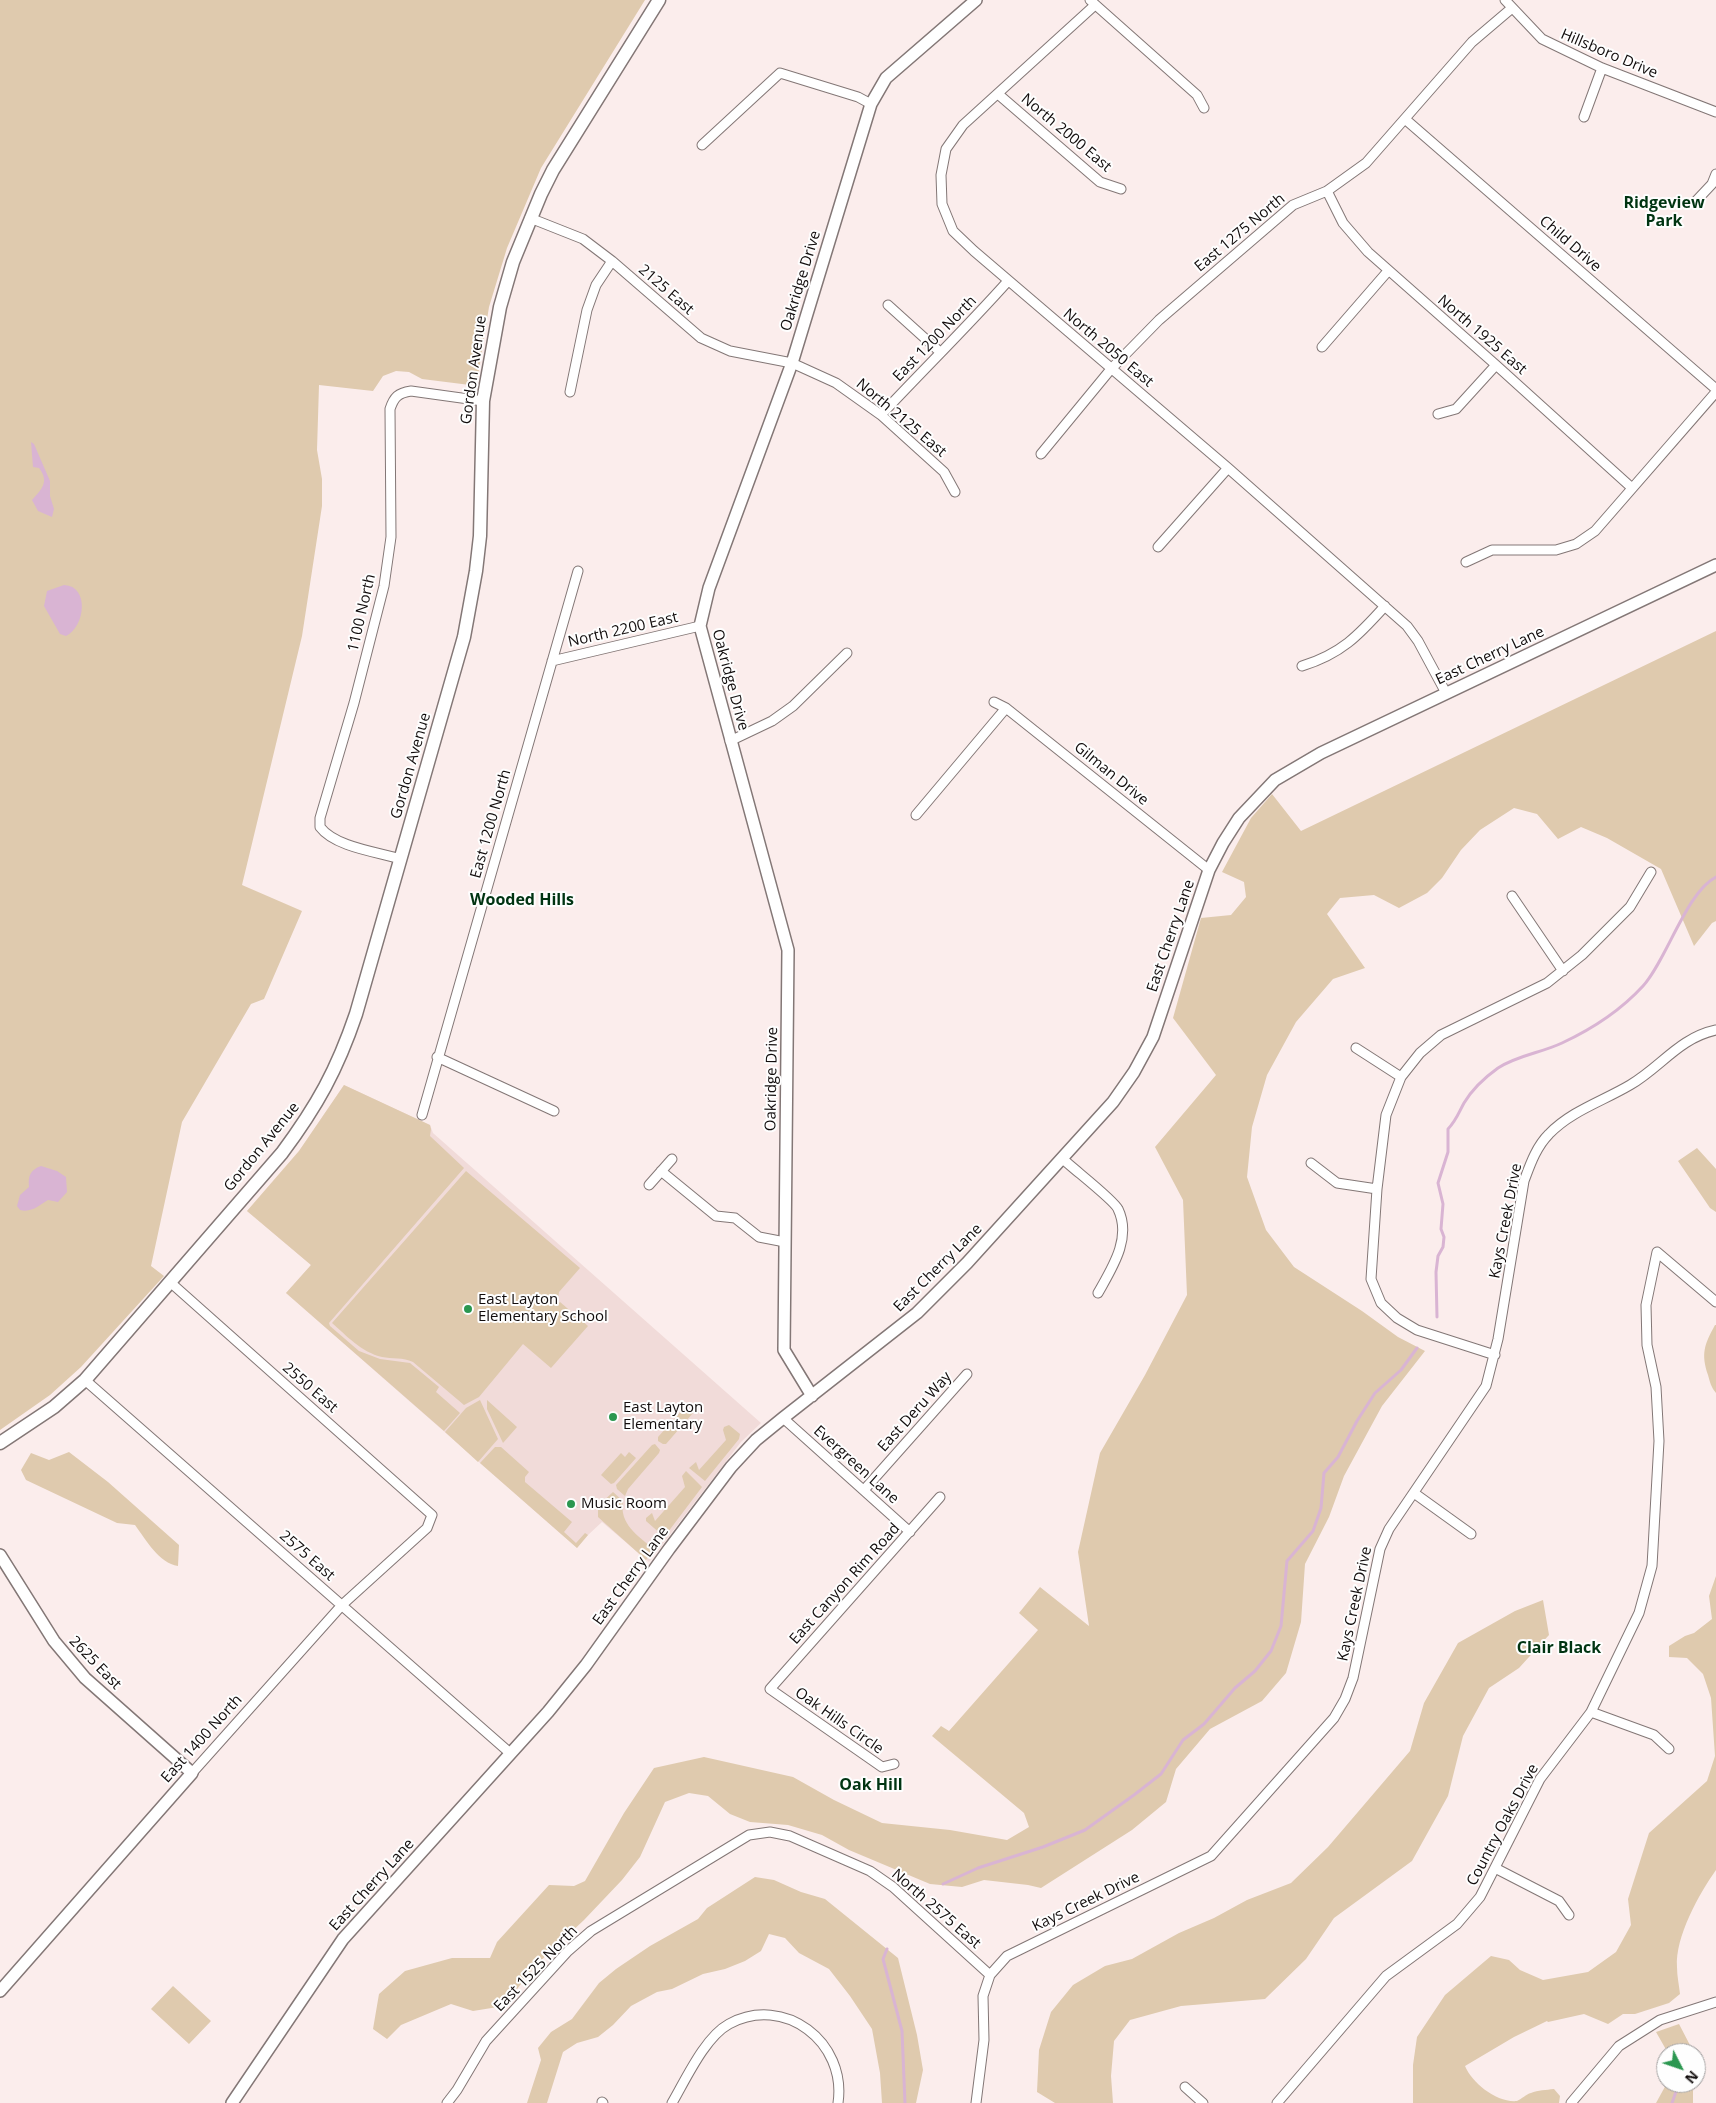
<!DOCTYPE html>
<html>
<head>
<meta charset="utf-8">
<style>
  body { margin:0 }
  #map { position:relative; width:1716px; height:2103px; overflow:hidden; background:#fbedec; font-family:"Open Sans",sans-serif }
  canvas { display:block }
  .north { position:absolute; left:1656px; top:2043px; width:50px; height:50px; box-sizing:border-box; background:#fefefe; border:1px solid #9f9d9d; border-radius:50%; rotate:131deg; font-size:14px; font-weight:700; line-height:20px; text-align:center; color:#110c0c }
  .north::after { content:''; display:block; margin:auto; width:18px; height:22px; background:#2b9750; clip-path:polygon(50% 0,100% 100%,50% 72%,0 100%) }
</style>
</head>
<body>
<div id="map">
<canvas width="1716" height="2103"></canvas>
<div class="north">N</div>
</div>
<script>
const ctx = document.querySelector('canvas').getContext('2d');
ctx.lineJoin = 'round';
function paint(path, color) { ctx.fillStyle = color; ctx.fill(path, 'evenodd'); }
function stroke(path, color, width, dash) { ctx.strokeStyle = color; ctx.lineWidth = width; ctx.lineCap = dash ? 'butt' : 'round'; ctx.setLineDash(dash || []); ctx.stroke(path); }
function label(font, color, halo, rows, align = 'center') {
  ctx.font = font + ' "Open Sans",sans-serif'; ctx.lineWidth = 4; ctx.setLineDash([]); ctx.textBaseline = 'middle'; ctx.strokeStyle = halo; ctx.fillStyle = color; for (const [text, x, y, turn = 0] of rows) {
    ctx.save(); ctx.translate(x, y); ctx.rotate((+turn || 0) * Math.PI / 180); ctx.textAlign = isNaN(turn) ? turn : align; if (halo) ctx.strokeText(text, 0, 0); ctx.fillText(text, 0, 0); ctx.restore();
  }
}
const built = new Path2D(`
  M344,1085L430,1125L433,1133L761,1423L741,1442L649,1562L602,1522L588,1535L577,1548L286,1293L311,1265L247,1211L299,1151Z`);
const green = new Path2D(`
  M0,0H645L541,168L507,248L489,307L477,382L470,385L422,379L409,372L396,371L383,376L373,391L319,385L317,450L322,479V506L302,636L242,885L302,911L264,999L251,1004L182,1122L151,1266L164,1276L81,1367L50,1395L0,1430Z
  M1716,631V921L1712,923L1694,946L1661,869L1607,838L1581,827L1558,839L1537,814L1514,808L1480,830L1461,850L1442,878L1427,893L1399,908L1374,895L1340,898L1327,914L1365,968L1333,979L1296,1022L1267,1075L1252,1127L1247,1177L1266,1230L1294,1267L1362,1311L1398,1337L1425,1351L1382,1406L1344,1476L1329,1517L1305,1564L1301,1622L1286,1673L1262,1701L1210,1729L1176,1769L1166,1802L1132,1830L1041,1888L1028,1885L984,1880L962,1887L930,1884L849,1850L822,1835L788,1825L750,1822L730,1814L708,1796L689,1793L665,1802L640,1857L622,1880L584,1920L534,1967L504,2006L473,2011L451,2004L401,2025L387,2039L373,2029L379,1994L405,1971L452,1958H490L497,1942L549,1885L574,1886L585,1881L624,1813L654,1768L704,1757L793,1777L834,1800L882,1823L950,1830L1007,1840L1029,1827L1024,1813L932,1736L941,1726L949,1731L1038,1630L1019,1613L1040,1587L1089,1626L1078,1552L1100,1453L1145,1375L1187,1295L1183,1200L1155,1147L1216,1075L1173,1018L1201,918L1231,915L1246,897L1244,882L1222,872L1251,818L1272,794L1301,831Z
  M344,1085L430,1125L431,1129L430,1136L464,1168L329,1323L330,1326L359,1351L380,1359L410,1363L439,1387L436,1392L460,1413L444,1431L286,1293L311,1265L247,1211L299,1151Z
  M1697,1148L1716,1169V1212L1710,1208L1678,1161Z
  M466,1171L580,1268L559,1292L557,1305L560,1302L588,1326L551,1368L523,1344L479,1397L464,1405L413,1362C403,1357 392,1359 382,1357C361,1352 347,1336 332,1323Z
  M1715,1325H1716V1393C1711,1387 1710,1382 1708,1375C1701,1354 1704,1345 1715,1325Z
  M480,1400L498,1439L478,1462L445,1432L466,1408Z
  M487,1400L517,1427L503,1443L487,1409Z
  M687,1407L693,1413L666,1444H663L658,1441V1437L684,1408Z
  M729,1425L740,1434L739,1439L705,1481L689,1468L696,1462L699,1470L726,1440L723,1430L724,1427Z
  M655,1444L660,1450L659,1453L628,1489L625,1496L617,1489L616,1485L652,1445Z
  M495,1447H501L529,1472L525,1477V1482L572,1522L564,1532L576,1543L585,1533L588,1535L577,1548L480,1463Z
  M69,1452L108,1482L179,1545L178,1566C159,1563 146,1540 135,1525L117,1523L26,1480L21,1470L31,1453L49,1460Z
  M629,1452L636,1458L614,1483L611,1484L601,1475L621,1453L625,1457Z
  M686,1471L702,1487L668,1532L662,1535L646,1521V1518L652,1513L655,1521L685,1487L682,1476Z
  M613,1492L623,1501C619,1524 638,1536 654,1549L646,1560L598,1517V1506Z
  M1716,1576V1870C1699,1894 1675,1937 1677,1967C1677,1976 1679,1985 1680,1994L1669,2003L1635,2014H1623L1608,2024L1584,2014L1548,2022L1547,2021L1514,2037L1465,2066C1472,2083 1497,2103 1517,2101C1522,2099 1526,2094 1531,2093C1538,2090 1546,2090 1554,2089L1560,2096L1559,2103H1413V2065L1417,2037L1445,1995L1491,1956L1509,1960L1520,1970L1543,1980L1588,1972L1616,1952L1631,1925L1628,1899L1649,1833L1707,1781L1715,1756L1711,1698L1703,1674L1687,1658L1669,1657V1646L1685,1636L1694,1633L1712,1619L1709,1596Z
  M1543,1600L1549,1635L1519,1668L1489,1688L1463,1736L1448,1796L1412,1861L1334,1918L1306,1959L1265,1999L1181,2006L1130,2020L1114,2041L1111,2076L1113,2103H1055L1037,2092L1039,2050L1051,2012L1073,1985L1105,1966L1132,1959L1179,1933L1214,1918L1247,1900L1291,1883L1328,1847L1410,1751L1424,1703L1458,1643L1515,1611Z
  M755,1877L774,1880L801,1892L825,1899L898,1958L917,2035L923,2070L916,2103H882L880,2073L872,2029L850,1996L829,1969L799,1953L785,1938L769,1934L761,1951L745,1961L725,1969L703,1974L672,1989L657,1992L631,2006L613,2025L598,2037L577,2043L563,2052L547,2103H527L541,2060L538,2048L551,2032L572,2019L599,1983L616,1969L650,1946L698,1919L707,1908Z
  M173,1986L211,2021L189,2044L151,2009Z
  M1679,2024L1692,2049V2053H1668L1656,2032Z
  M1667,2083H1693V2103H1656Z`);
const water = new Path2D(`
  M31,442L34,444L50,481V496L54,509L52,517L38,511L32,500C41,490 50,482 39,468L33,467Z
  M64,585C90,586 85,627 66,636L60,634L44,606L47,591Z
  M41,1166L57,1171L66,1177L67,1192L58,1202L48,1200C39,1205 32,1213 20,1210L17,1206L20,1195L29,1187C28,1176 30,1170 41,1166Z`);
const stream = new Path2D(`
  M1437,1317L1436,1272L1438,1256L1443,1247L1444,1237L1441,1229L1443,1204L1438,1183L1448,1152V1129C1456,1121 1459,1112 1464,1103C1473,1088 1484,1078 1498,1068C1518,1055 1541,1053 1562,1043C1590,1030 1621,1010 1643,986C1666,961 1687,891 1716,877
  M943,1884L978,1868L1043,1847L1085,1830L1134,1795L1161,1774L1183,1740L1204,1724L1235,1688L1255,1671L1271,1651L1281,1626L1287,1561L1313,1531L1321,1508L1324,1473L1338,1457L1357,1421L1375,1393L1401,1370L1417,1348
  M887,1949L883,1959L902,2031L905,2103
  M1677,2049V2053
  M1672,2103L1679,2083`);
const minor = new Path2D(`
  M1090,0L1197,95L1204,108
  M1505,0L1542,39L1602,68L1716,112
  M1095,5L963,125L946,149L941,175L942,204L953,231L974,251L1228,468L1407,626L1418,641L1446,693
  M998,94L1100,182L1121,189
  M1584,117L1602,68
  M1405,119L1716,389
  M702,145L780,73L858,97L871,104
  M1327,191L1343,223L1368,252L1496,365L1632,488
  M1696,201L1712,184L1716,174
  M530,218L583,239L612,261L701,338L730,351L792,363L836,383L881,415L944,472L955,492
  M888,305L940,352
  M1322,347L1388,271
  M570,392L587,310L596,285L612,261
  M1438,414L1456,409L1496,365
  M881,415C923,370 967,327 1008,281
  M1041,454L1111,369L1159,320L1293,205L1327,191L1366,163L1472,42L1512,8
  M1158,547L1228,468
  M1466,562L1492,550H1556L1576,544L1595,531L1716,392
  M552,661L700,626
  M1302,666C1341,654 1358,636 1385,606
  M994,702L1006,708L1209,870
  M730,741L772,721L793,706L847,653
  M916,815L1006,708
  M401,859C377,852 335,847 320,827V818L354,703L384,586L391,537L390,409C394,397 398,393 411,391L483,401
  M1512,896L1563,971
  M1356,1048L1401,1077
  M437,1057L554,1111
  M422,1115L578,571
  M1063,1159C1072,1168 1114,1200 1118,1209C1132,1238 1112,1268 1098,1293
  M1311,1163L1337,1183L1377,1189
  M661,1171L716,1216L735,1218L759,1237L785,1242
  M649,1185L672,1159
  M170,1282L432,1515L427,1528L342,1605L192,1773
  M1495,1355L1417,1330L1397,1318L1381,1303L1371,1279L1377,1189L1386,1115L1401,1077L1420,1053L1441,1035L1547,983L1582,955L1630,907L1651,872
  M85,1380L510,1753
  M783,1418L910,1532
  M864,1490L967,1374
  M1414,1493L1471,1534
  M1591,1712L1654,1735L1669,1749
  M894,1764L882,1767L770,1689L940,1497
  M1495,1868L1559,1901L1569,1915
  M1185,2087L1203,2103
  M602,2102L603,2103
  M447,2103L457,2090L486,2041L568,1951L591,1931L749,1835L770,1832L790,1836L870,1871L893,1887L990,1975
  M672,2103C686,2079 705,2037 729,2024C784,1994 847,2042 838,2103
  M976,2103L984,2040L983,1996L990,1975L1007,1956L1211,1856L1334,1718L1345,1699L1353,1678L1380,1549L1389,1529L1486,1386L1498,1339L1524,1181C1530,1165 1536,1147 1549,1134C1571,1111 1603,1101 1630,1085C1661,1067 1679,1038 1716,1030
  M1277,2103L1386,1976L1457,1924L1480,1897L1540,1779L1591,1712L1639,1613L1652,1566L1659,1441L1656,1387L1647,1345L1646,1305L1657,1252L1716,1302
  M1571,2103L1619,2046L1660,2020L1716,2002`);
const tertiary = new Path2D(`
  M812,1396L784,1350L788,950L700,626L709,588L792,363L871,104L886,78L976,0
  M0,1555L54,1641L85,1678L192,1773L0,1991
  M232,2103L343,1939L548,1712L586,1665L669,1549L731,1467L756,1440L783,1418L917,1313L967,1263L1113,1102L1134,1072L1153,1037L1209,870L1223,843L1239,818L1275,780L1321,753L1716,565`);
const secondary = new Path2D(`
  M0,1443L54,1407L85,1380L282,1153C317,1106 337,1070 356,1014L464,637L476,571L480,536L483,401L500,307L513,262L541,194L553,170L659,0`);
const markers = [
  [468,1309,5,"#2b9750"],
  [613,1417,5,"#2b9750"],
  [571,1504,5,"#2b9750"]
];
const streetNames = [
  ["Hillsboro Drive",1609,54,23],
  ["North 2000 East",1066,133,40],
  ["East 1275 North",1240,233,-40],
  ["Child Drive",1570,244,41],
  ["Oakridge Drive",801,281,-73],
  ["2125 East",666,290,41],
  ["North 1925 East",1482,335,41],
  ["East 1200 North",935,339,-46],
  ["North 2050 East",1108,348,40],
  ["Gordon Avenue",474,370,-82],
  ["North 2125 East",901,418,40],
  ["1100 North",362,613,-77],
  ["North 2200 East",623,630,-13],
  ["East Cherry Lane",1490,656,-25],
  ["Oakridge Drive",730,680,75],
  ["Gordon Avenue",411,766,-74],
  ["Gilman Drive",1111,774,39],
  ["East 1200 North",491,824,-74],
  ["East Cherry Lane",1171,936,-71],
  ["Oakridge Drive",772,1079,-89],
  ["Gordon Avenue",262,1147,-51],
  ["Kays Creek Drive",1506,1221,-79],
  ["East Cherry Lane",938,1268,-45],
  ["2550 East",310,1388,41],
  ["East Deru Way",915,1412,-48],
  ["Evergreen Lane",856,1465,42],
  ["2575 East",307,1556,41],
  ["East Cherry Lane",631,1576,-54],
  ["East Canyon Rim Road",845,1584,-48],
  ["Kays Creek Drive",1355,1604,-78],
  ["2625 East",95,1663,46],
  ["Oak Hills Circle",839,1721,35],
  ["East 1400 North",202,1739,-48],
  ["Country Oaks Drive",1503,1825,-62],
  ["East Cherry Lane",372,1885,-48],
  ["Kays Creek Drive",1086,1902,-26],
  ["North 2575 East",936,1909,41],
  ["East 1525 North",536,1969,-46]
];
const poiNames = [
  ["East Layton",478,1300],
  ["Elementary School",478,1317],
  ["East Layton",623,1408],
  ["Elementary",623,1425],
  ["Music Room",581,1504]
];
const neighbourhoodNames = [
  ["Ridgeview",1664,203],
  ["Park",1664,221],
  ["Wooded Hills",522,900],
  ["Clair Black",1559,1648],
  ["Oak Hill",871,1785]
];
paint(built, '#f1dbd9');
paint(green, '#dfcaae');
paint(water, '#d9b4d3');
stroke(stream, '#d9b4d3', 3);
stroke(minor, '#837776', 11);
stroke(tertiary, '#837776', 14);
stroke(secondary, '#837776', 15);
stroke(minor, '#fff', 9);
stroke(tertiary, '#fff', 11);
stroke(secondary, '#fff', 12);
for (const [x, y, r, color] of markers) { const dot = new Path2D(); dot.arc(x, y, r, 0, 2 * Math.PI); ctx.fillStyle = color; ctx.fill(dot); stroke(dot, '#fefefe', 2); }
label('15px', '#110c0c', '#fefefe', streetNames);
label('15px', '#110c0c', '#fefefe', poiNames, 'left');
label('bold 16px', '#003412', '#fefefe', neighbourhoodNames);
</script>
</body>
</html>
